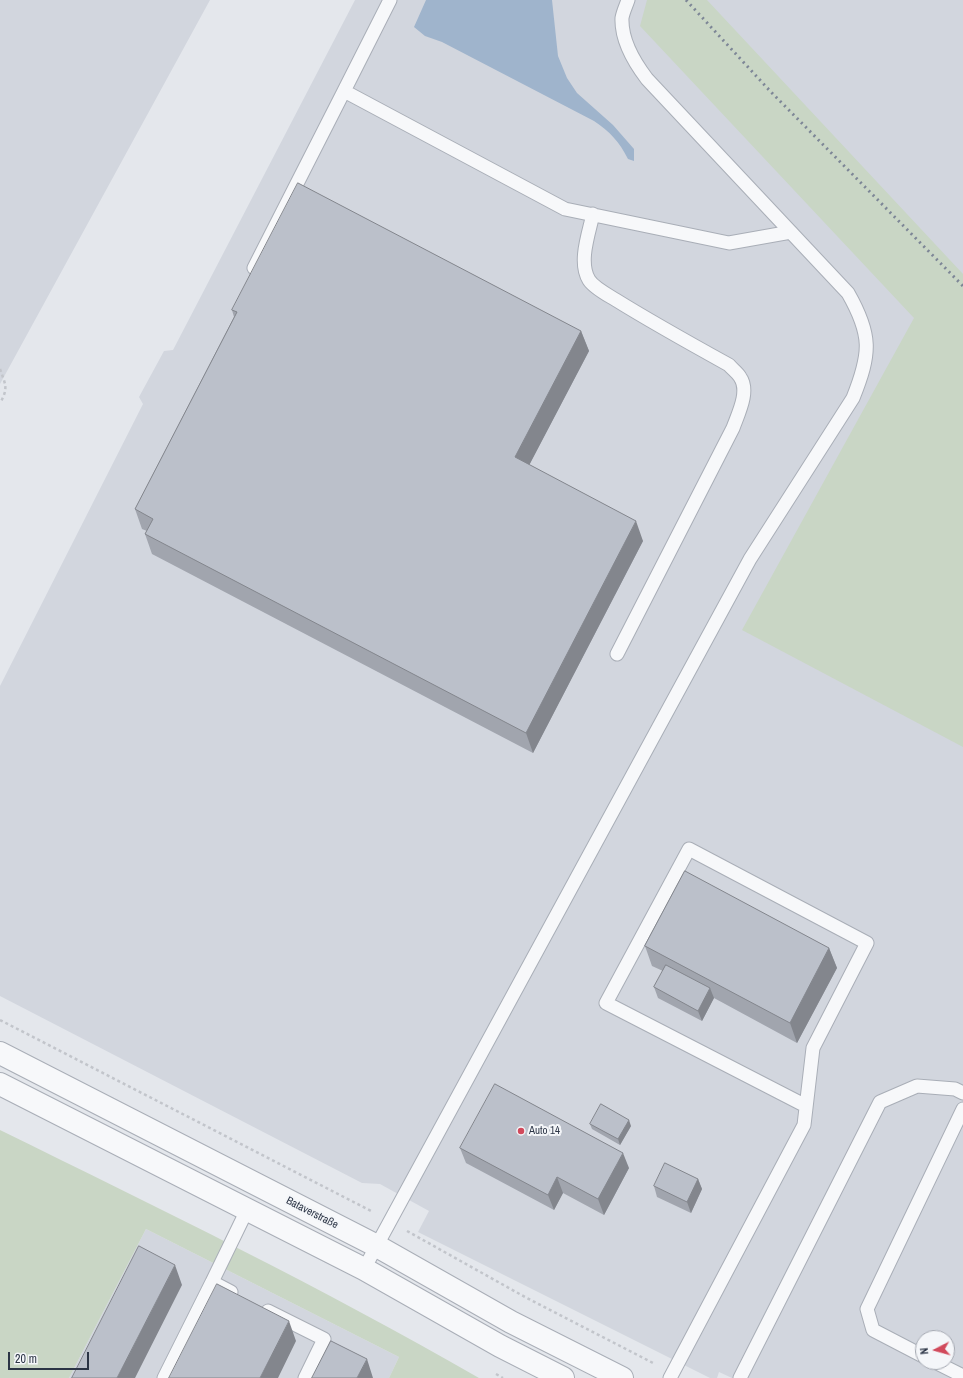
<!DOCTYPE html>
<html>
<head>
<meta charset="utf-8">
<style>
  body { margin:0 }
  #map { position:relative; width:963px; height:1378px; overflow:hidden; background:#e4e7ec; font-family:"Archivo Narrow",sans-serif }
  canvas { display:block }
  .north { position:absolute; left:915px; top:1330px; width:40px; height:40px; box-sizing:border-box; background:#f4f6f9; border:1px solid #a4a8b1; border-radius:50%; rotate:264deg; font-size:11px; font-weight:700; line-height:16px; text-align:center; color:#2b3445 }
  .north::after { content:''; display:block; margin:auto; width:14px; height:18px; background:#d1495b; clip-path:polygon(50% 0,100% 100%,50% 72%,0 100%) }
  .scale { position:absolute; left:8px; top:1352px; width:81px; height:18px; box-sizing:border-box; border:2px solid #2b3445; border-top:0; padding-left:5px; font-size:12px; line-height:14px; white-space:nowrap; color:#2b3445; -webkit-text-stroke:3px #f4f6f9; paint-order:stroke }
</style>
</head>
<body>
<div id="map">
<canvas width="963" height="1378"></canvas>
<div class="north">N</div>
<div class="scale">20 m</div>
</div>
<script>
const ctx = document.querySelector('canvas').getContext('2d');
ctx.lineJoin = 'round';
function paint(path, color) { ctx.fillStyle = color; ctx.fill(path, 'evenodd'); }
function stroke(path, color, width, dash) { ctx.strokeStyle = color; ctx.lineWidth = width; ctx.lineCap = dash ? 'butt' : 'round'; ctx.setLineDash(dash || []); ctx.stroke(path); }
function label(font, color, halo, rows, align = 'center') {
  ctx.font = font + ' "Archivo Narrow",sans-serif'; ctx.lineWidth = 4; ctx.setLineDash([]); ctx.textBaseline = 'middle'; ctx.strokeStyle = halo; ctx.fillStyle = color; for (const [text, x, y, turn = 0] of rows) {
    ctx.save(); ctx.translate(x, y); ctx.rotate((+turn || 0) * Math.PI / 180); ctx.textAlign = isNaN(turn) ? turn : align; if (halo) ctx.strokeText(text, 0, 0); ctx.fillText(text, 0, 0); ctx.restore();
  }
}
const built = new Path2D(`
  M0,0H210L0,384Z
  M355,0H963V1378H732L719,1372L717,1378H710L418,1232L429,1211L380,1184L362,1183L0,996V686L143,404L139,397L164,351L173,350ZM923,1338H947V1362H923Z
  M146,1229L399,1357L389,1378H69Z`);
const green = new Path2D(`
  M647,0H707L963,274V747L742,630L914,318L640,26Z
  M0,1130C161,1209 323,1288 479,1378H389L399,1357L146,1229L69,1378H0Z`);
const water = new Path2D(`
  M426,0H552L558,56L567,78L577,93L613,125L634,149V161L628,159C619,141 610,132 594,121L442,42L425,36L414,27Z`);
const path = new Path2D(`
  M0,369C5,384 9,388 0,403
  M0,1020L373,1212
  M407,1231L525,1297L655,1364
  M496,1374L503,1378`);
const service = new Path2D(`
  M390,0L344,91L565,209L729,243L791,232
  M593,214C589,233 578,262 589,280C594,288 608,295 616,300C653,323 691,344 729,365C732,369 737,372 740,377C750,391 738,414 733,428L617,654
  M254,268L344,91
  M364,1269L750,559L853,398C871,353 872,335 848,293L647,79C634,62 621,41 622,18C623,12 626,6 628,0
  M212,1282L247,1210
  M268,1311L324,1339L305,1378
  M923,1356L873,1330L867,1309L963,1109
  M935,1362L963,1376
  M164,1378L212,1282L231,1292
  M670,1378L804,1125L813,1048L867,943L689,849L606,1003L806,1106
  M740,1378L880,1102L917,1086L955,1089L963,1093`);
const tertiary = new Path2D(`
  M0,1053L375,1245L511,1322L622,1378
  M0,1084L364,1269L500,1346L563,1378`);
const rail = new Path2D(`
  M686,0L771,92L963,286`);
const wall = new Path2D(`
  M232,310L581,331L589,351L529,465L643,541L533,753L152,554L145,534L147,531L142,529L135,509L234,317Z
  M645,946L829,948L837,968L797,1043L714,998L702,1021L658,998L654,987L663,971L652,966Z
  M590,1124L631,1126L620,1145L592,1129Z
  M460,1148L629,1168L604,1215L563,1193L554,1210L466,1163Z
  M698,1179L702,1189L691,1213L657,1197L654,1186Z`);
const shadedWall = new Path2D(`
  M581,331L589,351L523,477L515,457Z
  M636,521L643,541L533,753L526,733Z
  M829,948L837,968L797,1043L790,1023Z
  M710,988L714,998L702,1021L698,1011Z
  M629,1120L631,1126L620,1145L618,1139Z
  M623,1153L629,1168L604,1215L598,1199Z
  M557,1177L563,1193L554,1210L548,1195Z
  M698,1179L702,1189L691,1213L687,1202Z
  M175,1265L182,1285L135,1378H117Z
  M289,1321L296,1341L278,1378H260Z
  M367,1359L373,1378H357Z`);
const building = new Path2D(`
  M298,183L581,331L515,457L636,521L526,733L145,534L153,519L135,509L237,312L232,310Z
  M685,871L829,948L790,1023L645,946Z
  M666,965L710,988L698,1011L654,987Z
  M495,1084L623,1153L598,1199L557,1177L548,1195L460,1148Z
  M601,1104L629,1120L618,1139L590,1124Z
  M665,1163L698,1179L687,1202L654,1186Z
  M139,1246L175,1265L117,1378H72Z
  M217,1284L289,1321L260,1378H169Z
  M331,1341L367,1359L357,1378H312Z`);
const markers = [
  [521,1131,4,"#d1495b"]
];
const poiNames = [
  ["Auto 14",529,1131]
];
const streetNames = [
  ["Bataverstraße",312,1213,27]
];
paint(built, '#d2d6de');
paint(green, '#c9d6c5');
paint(water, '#9fb4cc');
stroke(service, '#a9aeb7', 15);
stroke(tertiary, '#a9aeb7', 24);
stroke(path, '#c2c5cb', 2.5, [3, 3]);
stroke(service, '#f7f8fa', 13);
stroke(tertiary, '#f7f8fa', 22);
stroke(rail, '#7d8696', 3, [2, 4]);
paint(wall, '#a1a5ae');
paint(shadedWall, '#83868d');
paint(building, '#bbc0ca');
stroke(building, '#83868d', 1);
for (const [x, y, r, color] of markers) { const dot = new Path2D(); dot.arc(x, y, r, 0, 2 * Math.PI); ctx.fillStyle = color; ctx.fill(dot); stroke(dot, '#f4f6f9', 1.5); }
label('11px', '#2b3445', '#f4f6f9', poiNames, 'left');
label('11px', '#2b3445', '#f4f6f9', streetNames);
</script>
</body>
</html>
